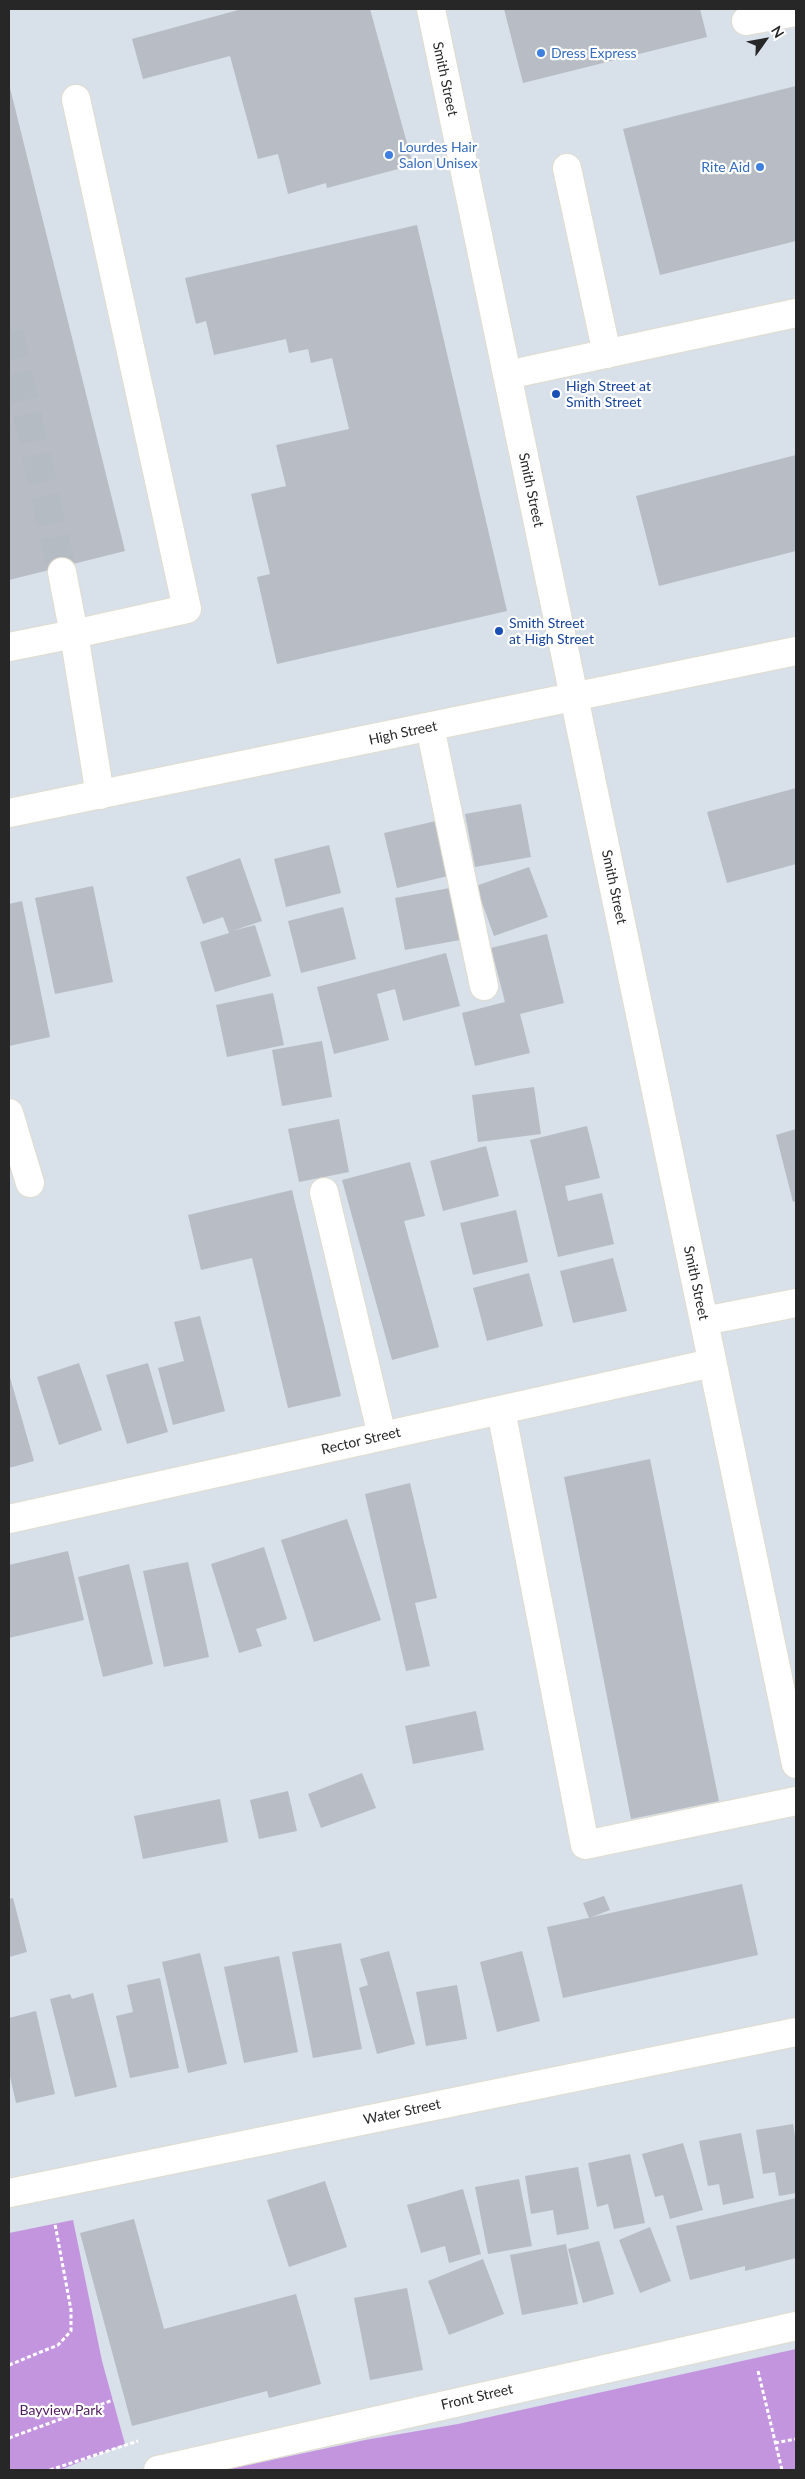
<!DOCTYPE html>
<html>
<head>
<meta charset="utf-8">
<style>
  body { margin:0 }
  #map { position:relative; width:805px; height:2479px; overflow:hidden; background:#d8e0e9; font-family:Lato,sans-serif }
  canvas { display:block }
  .frame { position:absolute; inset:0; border:10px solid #272727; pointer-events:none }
  .north { position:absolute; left:740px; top:15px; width:50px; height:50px; -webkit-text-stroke:4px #fff; paint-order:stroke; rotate:58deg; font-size:14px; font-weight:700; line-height:20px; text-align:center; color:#272727 }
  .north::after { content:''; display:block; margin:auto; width:18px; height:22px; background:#272727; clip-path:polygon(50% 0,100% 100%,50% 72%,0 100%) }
</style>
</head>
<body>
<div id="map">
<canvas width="805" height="2479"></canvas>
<div class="frame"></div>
<div class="north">N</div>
</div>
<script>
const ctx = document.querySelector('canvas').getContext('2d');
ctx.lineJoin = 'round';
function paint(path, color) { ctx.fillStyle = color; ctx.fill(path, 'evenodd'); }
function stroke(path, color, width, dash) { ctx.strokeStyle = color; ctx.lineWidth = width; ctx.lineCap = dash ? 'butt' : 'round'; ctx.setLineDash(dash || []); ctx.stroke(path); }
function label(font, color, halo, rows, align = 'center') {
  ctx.font = font + ' Lato,sans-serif'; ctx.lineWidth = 4.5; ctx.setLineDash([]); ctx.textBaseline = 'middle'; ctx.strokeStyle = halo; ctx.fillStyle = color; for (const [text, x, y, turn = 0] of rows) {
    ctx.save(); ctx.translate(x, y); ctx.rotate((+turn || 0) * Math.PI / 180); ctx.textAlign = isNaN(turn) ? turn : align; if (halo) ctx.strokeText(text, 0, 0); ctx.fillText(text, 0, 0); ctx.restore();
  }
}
const green = new Path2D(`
  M73,2220L102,2361L125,2444L60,2470H9V2233Z
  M796,2349V2470H225L365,2440L458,2424Z`);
const building = new Path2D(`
  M242,9H370L413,165L327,188L326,183L288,194L278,154L258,159L230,56L143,79L132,39Z
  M504,9H700L707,37L523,83Z
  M9,84L125,551L9,580Z
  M796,86V241L660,275L623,129Z
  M417,225L507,611L277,664L257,577L270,574L251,494L286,486L276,445L349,429L332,358L311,363L308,349L289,353L286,339L214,355L206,321L196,324L185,278Z
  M796,455V551L659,586L636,496Z
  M796,788V864L727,883L707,812Z
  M521,804L531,857L475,867L465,814Z
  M436,821L448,876L397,888L384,833Z
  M329,845L341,893L286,907L274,859Z
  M240,858L262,921L232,931L255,925L271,976L215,992L200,942L229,933L223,917L203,924L186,877Z
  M529,867L548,917L494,936L476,886Z
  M93,886L113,982L55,994L35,898Z
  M450,888L460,940L405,950L395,898Z
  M22,901L50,1037L9,1046V904Z
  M343,907L356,959L301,973L288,921Z
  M547,934L564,1003L520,1014L530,1053L475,1066L462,1013L505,1002L491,948Z
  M446,953L460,1006L403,1021L395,989L377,994L389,1040L334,1054L317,987Z
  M273,993L284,1045L227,1057L216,1005Z
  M322,1041L332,1097L282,1106L272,1050Z
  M534,1087L541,1134L478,1142L472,1095Z
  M339,1119L349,1172L299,1182L288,1129Z
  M587,1126L600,1178L565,1186L568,1201L602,1193L614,1244L558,1257L530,1140Z
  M796,1129V1201L793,1202L776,1135Z
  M486,1146L499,1196L443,1211L430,1161Z
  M410,1162L425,1216L404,1221L439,1347L392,1360L342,1180Z
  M292,1190L341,1396L288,1408L252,1258L201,1270L188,1215Z
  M516,1210L528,1262L473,1275L460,1223Z
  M613,1258L627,1311L573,1323L560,1271Z
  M529,1273L543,1326L487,1341L473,1288Z
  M200,1316L225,1411L173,1425L158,1368L184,1361L174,1322Z
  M79,1363L102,1430L59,1445L37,1377Z
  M148,1363L168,1432L127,1444L106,1375Z
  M9,1374L34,1461L9,1468Z
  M650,1459L719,1801L631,1819L564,1477Z
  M410,1483L437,1598L415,1603L430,1666L406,1671L365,1494Z
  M347,1519L381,1620L314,1642L281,1540Z
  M264,1547L287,1619L256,1629L262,1646L239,1653L211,1564Z
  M68,1551L84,1620L9,1638V1565Z
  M188,1562L209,1657L164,1667L143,1571Z
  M129,1564L153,1664L103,1677L78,1577Z
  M476,1711L484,1750L413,1764L405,1726Z
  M362,1773L376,1808L321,1828L308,1794Z
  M288,1791L297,1831L259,1839L250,1800Z
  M220,1799L228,1842L143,1859L134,1816Z
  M742,1884L758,1955L563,1998L547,1927Z
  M604,1896L610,1910L589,1918L583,1903Z
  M13,1898L27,1952L9,1957V1899Z
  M341,1943L362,2049L313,2058L292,1952Z
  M389,1951L415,2044L377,2054L359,1988L368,1985L360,1959Z
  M522,1951L540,2021L497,2032L480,1962Z
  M200,1953L227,2064L188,2073L162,1962Z
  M279,1956L298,2052L244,2063L224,1967Z
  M160,1978L179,2068L130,2078L116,2016L133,2012L127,1985Z
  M457,1985L467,2039L426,2046L416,1992Z
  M93,1993L117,2087L75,2097L50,1999L70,1994L72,1999Z
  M36,2011L55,2094L16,2103L9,2072V2018Z
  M793,2124L796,2142V2193L779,2196L775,2172L763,2174L756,2130Z
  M741,2133L754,2198L723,2205L719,2184L708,2186L699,2141Z
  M683,2143L703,2210L670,2219L663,2195L655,2197L642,2154Z
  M630,2154L645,2223L614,2229L608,2204L597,2207L588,2163Z
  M578,2167L589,2229L557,2235L553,2210L531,2214L525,2176Z
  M519,2179L532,2246L488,2254L475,2187Z
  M325,2181L347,2247L289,2267L267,2200Z
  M463,2189L481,2254L449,2263L445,2246L421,2253L407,2205Z
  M796,2198V2258L745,2271V2266L690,2280L676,2226Z
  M134,2219L164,2329L296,2294L321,2384L269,2398L267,2391L132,2426L80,2233Z
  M650,2227L671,2281L640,2293L619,2240Z
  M599,2241L614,2294L583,2303L568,2249Z
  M566,2244L578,2304L522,2315L510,2255Z
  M483,2259L504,2314L449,2335L428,2281Z
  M407,2288L423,2370L370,2380L354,2298Z`);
const minorTunnel = new Path2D(`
  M9,332L62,572`);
const path = new Path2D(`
  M9,2365L58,2345L71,2331V2310L55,2224
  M758,2371L782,2470
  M9,2438L113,2400
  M775,2443L796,2439
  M50,2470L138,2441`);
const minor = new Path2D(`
  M431,9L796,1764
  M746,21L796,12
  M76,99L187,609L74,634L100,795
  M567,168L607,354
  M507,375L796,313
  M9,647L74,634L62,572
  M430,727L484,986
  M9,813L796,651
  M9,1113L30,1183
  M324,1192L382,1436
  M704,1321L796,1303
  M501,1410L585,1845L796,1801
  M9,1519L712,1363
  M9,2193L796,2032
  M158,2470L796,2326`);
const markers = [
  [541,53,5,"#3f7fe0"],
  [389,155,5,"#3f7fe0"],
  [760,167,5,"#3f7fe0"],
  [556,394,5,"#1a4fb4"],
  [499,631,5,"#1a4fb4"]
];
const shopNames = [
  ["Dress Express",551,53],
  ["Lourdes Hair",399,147],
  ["Salon Unisex",399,163],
  ["Rite Aid",750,167,"right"]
];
const streetNames = [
  ["Smith Street",445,79,78],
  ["Smith Street",531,490,78],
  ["High Street",403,733,-12],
  ["Smith Street",614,887,78],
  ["Smith Street",696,1283,78],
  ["Rector Street",361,1441,-13],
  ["Water Street",402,2112,-12],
  ["Front Street",477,2397,-13]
];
const transitNames = [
  ["High Street at",566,386],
  ["Smith Street",566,402],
  ["Smith Street",509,623],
  ["at High Street",509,639]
];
const parkNames = [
  ["Bayview Park",61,2410]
];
paint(green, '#c495df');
paint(building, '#b8bcc4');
stroke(minorTunnel, '#b5bbc2', 28, [28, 14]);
stroke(minor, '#e0dcce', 30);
stroke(path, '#fff', 3, [4, 2.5]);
stroke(minor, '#fff', 28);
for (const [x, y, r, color] of markers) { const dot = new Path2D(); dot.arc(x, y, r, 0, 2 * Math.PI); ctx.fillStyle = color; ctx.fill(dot); stroke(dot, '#fff', 2); }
label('14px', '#366cbe', '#fff', shopNames, 'left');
label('14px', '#272727', '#fff', streetNames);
label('14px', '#164399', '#fff', transitNames, 'left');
label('14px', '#501b60', '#fff', parkNames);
</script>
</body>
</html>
